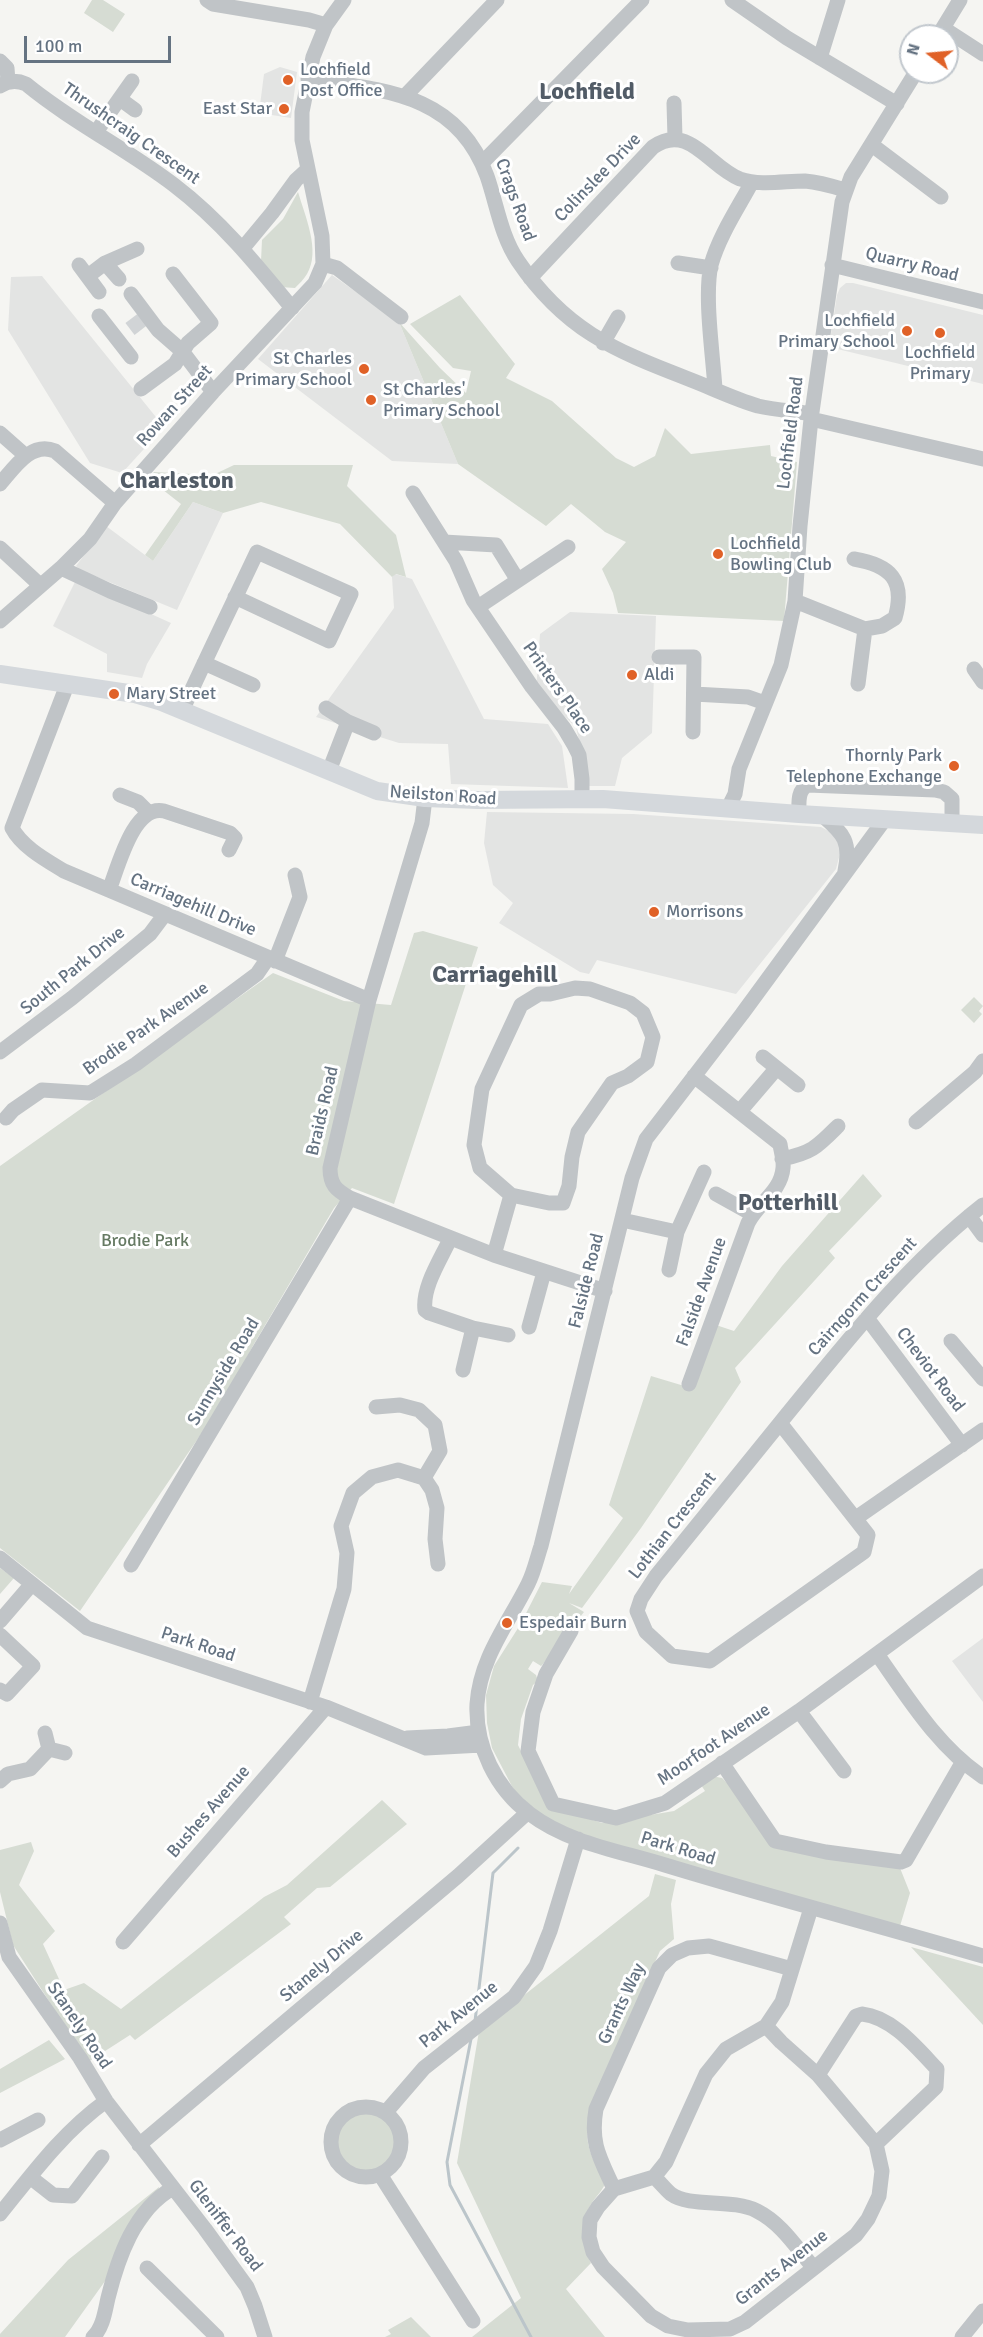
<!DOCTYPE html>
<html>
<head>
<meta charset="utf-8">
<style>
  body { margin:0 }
  #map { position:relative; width:983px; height:2337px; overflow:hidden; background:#f5f5f2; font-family:Signika,sans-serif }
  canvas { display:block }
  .north { position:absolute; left:899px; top:24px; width:60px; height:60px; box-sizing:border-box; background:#fff; border:2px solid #c1c7cd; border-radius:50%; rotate:286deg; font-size:16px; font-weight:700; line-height:24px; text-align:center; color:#657382 }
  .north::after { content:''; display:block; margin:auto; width:21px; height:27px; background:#e06127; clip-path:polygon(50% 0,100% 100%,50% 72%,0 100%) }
  .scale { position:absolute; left:24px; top:36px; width:147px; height:27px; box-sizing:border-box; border:3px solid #657382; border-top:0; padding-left:8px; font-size:18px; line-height:21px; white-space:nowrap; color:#657382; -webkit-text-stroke:4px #fff; paint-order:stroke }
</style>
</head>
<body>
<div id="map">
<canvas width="983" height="2337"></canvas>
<div class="north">N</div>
<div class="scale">100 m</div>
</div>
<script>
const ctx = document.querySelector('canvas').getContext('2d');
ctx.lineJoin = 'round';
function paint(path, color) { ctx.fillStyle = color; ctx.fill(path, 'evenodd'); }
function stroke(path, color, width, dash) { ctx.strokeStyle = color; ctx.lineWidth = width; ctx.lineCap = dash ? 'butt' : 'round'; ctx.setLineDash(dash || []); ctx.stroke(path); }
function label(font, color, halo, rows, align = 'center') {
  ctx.font = font + ' Signika,sans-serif'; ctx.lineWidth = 6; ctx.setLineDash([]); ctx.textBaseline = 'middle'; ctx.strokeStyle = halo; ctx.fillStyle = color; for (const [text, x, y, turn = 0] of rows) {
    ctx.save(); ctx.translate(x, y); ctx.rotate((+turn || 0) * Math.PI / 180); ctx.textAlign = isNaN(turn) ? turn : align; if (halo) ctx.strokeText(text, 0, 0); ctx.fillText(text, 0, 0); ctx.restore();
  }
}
const built = new Path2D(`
  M280,67L297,72L291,118L259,113L264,74Z
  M332,275L399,322L458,464L392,461L258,359Z
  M42,276L164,427L122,473L90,463L8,330L11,277Z
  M846,283H853L983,315V384L829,347L837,295L840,288Z
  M193,502L223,513L177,610L80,570L76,566L106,526L153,561Z
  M395,574L412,579L484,719L548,724L562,746L568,788L451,784L448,744L399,743L316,717L394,608L392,577Z
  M76,580L171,623L147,664L142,678L107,672V654L53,626Z
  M570,612L656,616L652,733L622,758L615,786H589L576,727L536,691L540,634Z
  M487,812L633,814L821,827L836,835L842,846L836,869L736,994L597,960L589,974L580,972L499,923L513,903L493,885L484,843Z
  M983,1638V1702L952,1661Z`);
const green = new Path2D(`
  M92,0H103L125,14L113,32L84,13Z
  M298,192C305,216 321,251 307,274C304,279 299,284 295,288L280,287L261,261L262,240L283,219Z
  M460,295L515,364L506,378L552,401L616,458L634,467L655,456L665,428L691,454L770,445L771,456L797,462L784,621L618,613L613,593L602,569L626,542L605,532L571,504L546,526L458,464L399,322L440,368L466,393L471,371L453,368L410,324Z
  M234,465H353L347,486L396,535L406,577L396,574L392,577L340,524L261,502L223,513L193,502L153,561L145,555L181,504L149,479L154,472L213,475Z
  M423,931L478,947L394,1204L352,1188L334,1208L254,1344L223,1402L80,1611L0,1548V1166L273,973L344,1001L391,1005L414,933Z
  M974,997L983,1006L979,1011L982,1014L974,1023L961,1010Z
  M863,1174L882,1196L829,1251L835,1258L735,1368L741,1382L641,1528L582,1608L569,1603L584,1612L543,1664L541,1666L533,1661L528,1669L536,1675L538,1681L533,1685L521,1719L518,1745L547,1805L602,1823L674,1811L705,1791L701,1785L712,1776L722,1778L730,1786L774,1847L900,1868L910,1893L900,1926L623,1849L553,1825L515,1792L492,1748L487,1723L486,1695L494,1666L520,1625L542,1582L572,1586L569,1594L623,1518L609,1505L651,1376L691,1388L716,1325L734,1331L782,1266Z
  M0,1568L14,1578L0,1594Z
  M382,1800L407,1824L330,1887L317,1888L284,1917L291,1924L135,2040L130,2035L88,2062L13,1945L0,1892V1850L31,1842L34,1851L19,1885L55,1931L43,1944L64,1990L84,1983L121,2009L264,1897L287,1885Z
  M655,1874L676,1880L671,1904L674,1939L660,1951L591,2104C582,2141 589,2151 605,2184C601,2193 593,2199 589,2208C579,2227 582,2244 591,2263L566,2289L605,2337H472L521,2298L457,2163L479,2031L649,1896Z
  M911,1947L983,1967V2025Z
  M49,2040L65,2059L0,2093V2069Z
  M336 2143a30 30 0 1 1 60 0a30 30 0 1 1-60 0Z
  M159,2187L156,2210L65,2337H0V2334L68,2260Z
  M411,2317L431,2337H385L391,2334L388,2330Z`);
const stream = new Path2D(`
  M475,2021L493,1873L518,1848
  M471,2039L447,2162L450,2185L531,2337`);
const minorTunnel = new Path2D(`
  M130,329L147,316`);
const minor = new Path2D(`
  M207,0L213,4L309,20L326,25
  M732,0L787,38L897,104
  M943,28L983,54
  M938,36L960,0
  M820,58L838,0
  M0,61L7,68L8,81
  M308,79C383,90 457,93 487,176C497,205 501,236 518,261C564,329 613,350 686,378C710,387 734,399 758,406C776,410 794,411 812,414
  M0,86C9,80 17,80 26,84C72,122 127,149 174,185C220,220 256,264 292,308
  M405,96L497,0
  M120,99L135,110
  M674,103L675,138
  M96,132L132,81
  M872,145L941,197
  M482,163L642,0
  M243,248L272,213L296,180L308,169
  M105,263L119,279
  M678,263L711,268
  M323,264L337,268L401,317
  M79,265L99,292
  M832,265L983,302
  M88,276L105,263L137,249
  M530,278L653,147C689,122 709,167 740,179C761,186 784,181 805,181C819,182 832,186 845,190
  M131,294L158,330L182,351L213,392
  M99,316L131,357
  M603,343L618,317
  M141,389L175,364L188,343L211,323L173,274
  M715,389C713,355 704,296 711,265C719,236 738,208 752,182
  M811,419L983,459
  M0,433L26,456
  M0,484C14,468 31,441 55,451L115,503
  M413,493L456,561L473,600L532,687L564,728L574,745L579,755L582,779V800
  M444,542L496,545L517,579
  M0,548L40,585
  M61,568L110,591L150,607
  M795,601L865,629L882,626L895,618C906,580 890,565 854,559
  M478,607L568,547
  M0,621L61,568L90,539L115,503L213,392L315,283L323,264L322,236L302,140V112L313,57L326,25L344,0
  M659,657H694L693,732
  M204,663L253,685
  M974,669L983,682
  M858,684L865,629
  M67,685L12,828C22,847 46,860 64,871L369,1000
  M694,694L748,697L765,703
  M326,708L348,722L374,733
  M182,711C206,658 232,605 257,552L351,594L329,641L235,597
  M329,771L348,722
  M120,795L138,802L148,812
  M425,798L422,823L369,1000L330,1168C330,1185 336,1190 350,1198L494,1255L605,1291
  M728,808L735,794L739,769L781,665L795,601L800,526L811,419L842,202L851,177L916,72
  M799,814C799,804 797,790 808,785L935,790L944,792L952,799V823
  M823,816C844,834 851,842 845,871
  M885,819L742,1014L646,1139L632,1178L541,1546C537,1558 534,1572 528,1584C508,1624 480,1658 477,1704C475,1746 496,1789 530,1814C568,1843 620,1851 665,1865C770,1897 877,1925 983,1956
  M109,890C118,868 133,804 164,811L230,833L235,838L229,850
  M275,961L300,897L295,875
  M0,1052L72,998L150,934L165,914
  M763,1057L798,1085
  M740,1111L776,1069
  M6,1118L13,1110L42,1090L90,1093L136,1064L257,974L268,958
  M916,1122L975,1072L983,1061
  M782,1159C812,1153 817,1147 838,1126
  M716,1194L752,1214
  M969,1216L983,1235
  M622,1220L677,1232
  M450,1239C441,1259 422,1287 425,1310L429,1313L473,1328L508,1335
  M494,1255L511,1195L480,1168L474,1145L482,1089L521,1005L539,994H550L575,988L590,989L630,1003L643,1013L653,1037L647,1062L628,1076L612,1083L578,1132L572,1157L569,1186L563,1203H549L511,1195
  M669,1270L677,1232L704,1172
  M867,1318L962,1445
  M529,1327L544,1272
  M951,1341L983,1379
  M463,1370L473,1328
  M689,1384L748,1223C758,1203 781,1192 783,1168C784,1160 781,1152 780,1144L694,1076
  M376,1407L400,1405L419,1410L435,1425L440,1451L424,1478
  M780,1423L868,1535L864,1552L710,1661L672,1656L646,1632L637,1611L641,1599L656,1576Z
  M780,1423C843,1346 904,1267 983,1205
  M856,1518L983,1430
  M0,1558L87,1628L326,1707L426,1748L482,1745
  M131,1565L350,1198
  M0,1621L31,1585
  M571,1631L546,1674L533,1712L528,1751L553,1804L616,1818L665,1803L799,1711L983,1576
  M0,1635L33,1666L7,1694L0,1690
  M877,1654C908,1698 938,1747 983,1777
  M310,1702L344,1589L347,1553L341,1526L353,1493L372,1477L398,1470L424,1478L432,1490L437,1508L435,1539L438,1564
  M799,1711L844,1771
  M45,1733L49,1749L65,1753
  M407,1738L448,1736L479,1732
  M722,1763L775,1841L826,1852L901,1862L906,1860L962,1763
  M0,1781L8,1774L30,1769L49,1749
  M0,1923L9,1957L80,2058L106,2101L205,2229L247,2287L255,2306L265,2337
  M123,1942L326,1707
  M766,2026L781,2042L818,2075L876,2144L882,2171L879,2196L868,2219L856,2235L745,2322L730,2329L688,2330L668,2326L651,2316L603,2267L593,2252L589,2237L590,2220L598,2207L614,2189L654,2177L666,2162L706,2074L726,2049L766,2026L782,2002L811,1908
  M818,2075L856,2016L862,2014C892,2017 917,2048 937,2069L936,2087L876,2144
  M331 2142a35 35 0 1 1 70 0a35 35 0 1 1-70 0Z
  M386,2112L424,2068L514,1997L536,1966L550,1931L578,1839
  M0,2140L38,2120
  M139,2145L458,1876L527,1813
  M381,2176L473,2321
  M30,2177L53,2195L72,2196L102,2157
  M654,2177C660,2182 665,2189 671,2194C690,2208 732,2198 757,2211C781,2223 796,2247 813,2267
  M614,2189C600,2158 590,2144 596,2109L659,1968L672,1955L688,1948L709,1946L792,1969
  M0,2214C33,2173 63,2132 106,2101
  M147,2268L217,2337
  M93,2337C103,2328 105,2311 108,2298C118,2258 134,2210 173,2188
  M962,2337L983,2311`);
const major = new Path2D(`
  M0,674L135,694L159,701L377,791L425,798L478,800L603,799L799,814L983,825`);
const markers = [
  [288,80,6,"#e06127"],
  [284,109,6,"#e06127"],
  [907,331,6,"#e06127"],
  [940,333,6,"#e06127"],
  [364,369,6,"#e06127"],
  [371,400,6,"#e06127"],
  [718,554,6,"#e06127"],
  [632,675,6,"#e06127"],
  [114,694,6,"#e06127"],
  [954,766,6,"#e06127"],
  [654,912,6,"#e06127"],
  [507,1623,6,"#e06127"]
];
const poiNames = [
  ["Lochfield",300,70],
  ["Post Office",300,91],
  ["East Star",272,109,"right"],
  ["Lochfield",895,321,"right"],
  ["Primary School",895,342,"right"],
  ["Lochfield",940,353,"center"],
  ["Primary",940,374,"center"],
  ["St Charles",352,359,"right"],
  ["Primary School",352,380,"right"],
  ["St Charles'",383,390],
  ["Primary School",383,411],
  ["Lochfield",730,544],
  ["Bowling Club",730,565],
  ["Aldi",644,675],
  ["Mary Street",126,694],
  ["Thornly Park",942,756,"right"],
  ["Telephone Exchange",942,777,"right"],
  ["Morrisons",666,912],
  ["Espedair Burn",519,1623]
];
const streetNames = [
  ["Thrushcraig Crescent",131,134,35],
  ["Colinslee Drive",598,178,-46],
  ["Crags Road",515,200,70],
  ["Quarry Road",912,265,14],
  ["Rowan Street",175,406,-48],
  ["Lochfield Road",791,433,-83],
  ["Printers Place",557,688,55],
  ["Neilston Road",443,796,4],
  ["Carriagehill Drive",193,905,23],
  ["South Park Drive",73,971,-39],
  ["Brodie Park Avenue",146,1029,-35],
  ["Braids Road",323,1111,-77],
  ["Falside Road",587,1281,-76],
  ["Falside Avenue",702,1292,-70],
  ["Cairngorm Crescent",863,1297,-48],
  ["Cheviot Road",930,1370,53],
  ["Sunnyside Road",224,1372,-59],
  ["Lothian Crescent",673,1526,-52],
  ["Park Road",198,1645,18],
  ["Moorfoot Avenue",714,1745,-34],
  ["Bushes Avenue",209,1812,-49],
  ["Park Road",678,1849,17],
  ["Stanely Drive",322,1966,-40],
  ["Grants Way",622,2004,-65],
  ["Park Avenue",459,2015,-39],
  ["Stanely Road",79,2026,56],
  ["Gleniffer Road",225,2226,53],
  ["Grants Avenue",782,2268,-38]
];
const parkNames = [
  ["Brodie Park",145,1241]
];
const districtNames = [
  ["Lochfield",587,93],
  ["Charleston",177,482],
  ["Carriagehill",495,976],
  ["Potterhill",788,1204]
];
paint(built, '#e3e4e3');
paint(green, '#d6dcd3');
stroke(stream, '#bbc5ca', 3);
stroke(minorTunnel, '#d1d4d6', 15, [15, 8]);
stroke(minor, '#c0c4c7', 15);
stroke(major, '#d4d8dc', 18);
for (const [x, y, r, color] of markers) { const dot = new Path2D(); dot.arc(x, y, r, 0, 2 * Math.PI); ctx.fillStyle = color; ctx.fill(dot); stroke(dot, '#fff', 2); }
label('18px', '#657382', '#fff', poiNames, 'left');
label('18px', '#657382', '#fff', streetNames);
label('18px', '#667a63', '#fff', parkNames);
label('bold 24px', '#525c67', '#fff', districtNames);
</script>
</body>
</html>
